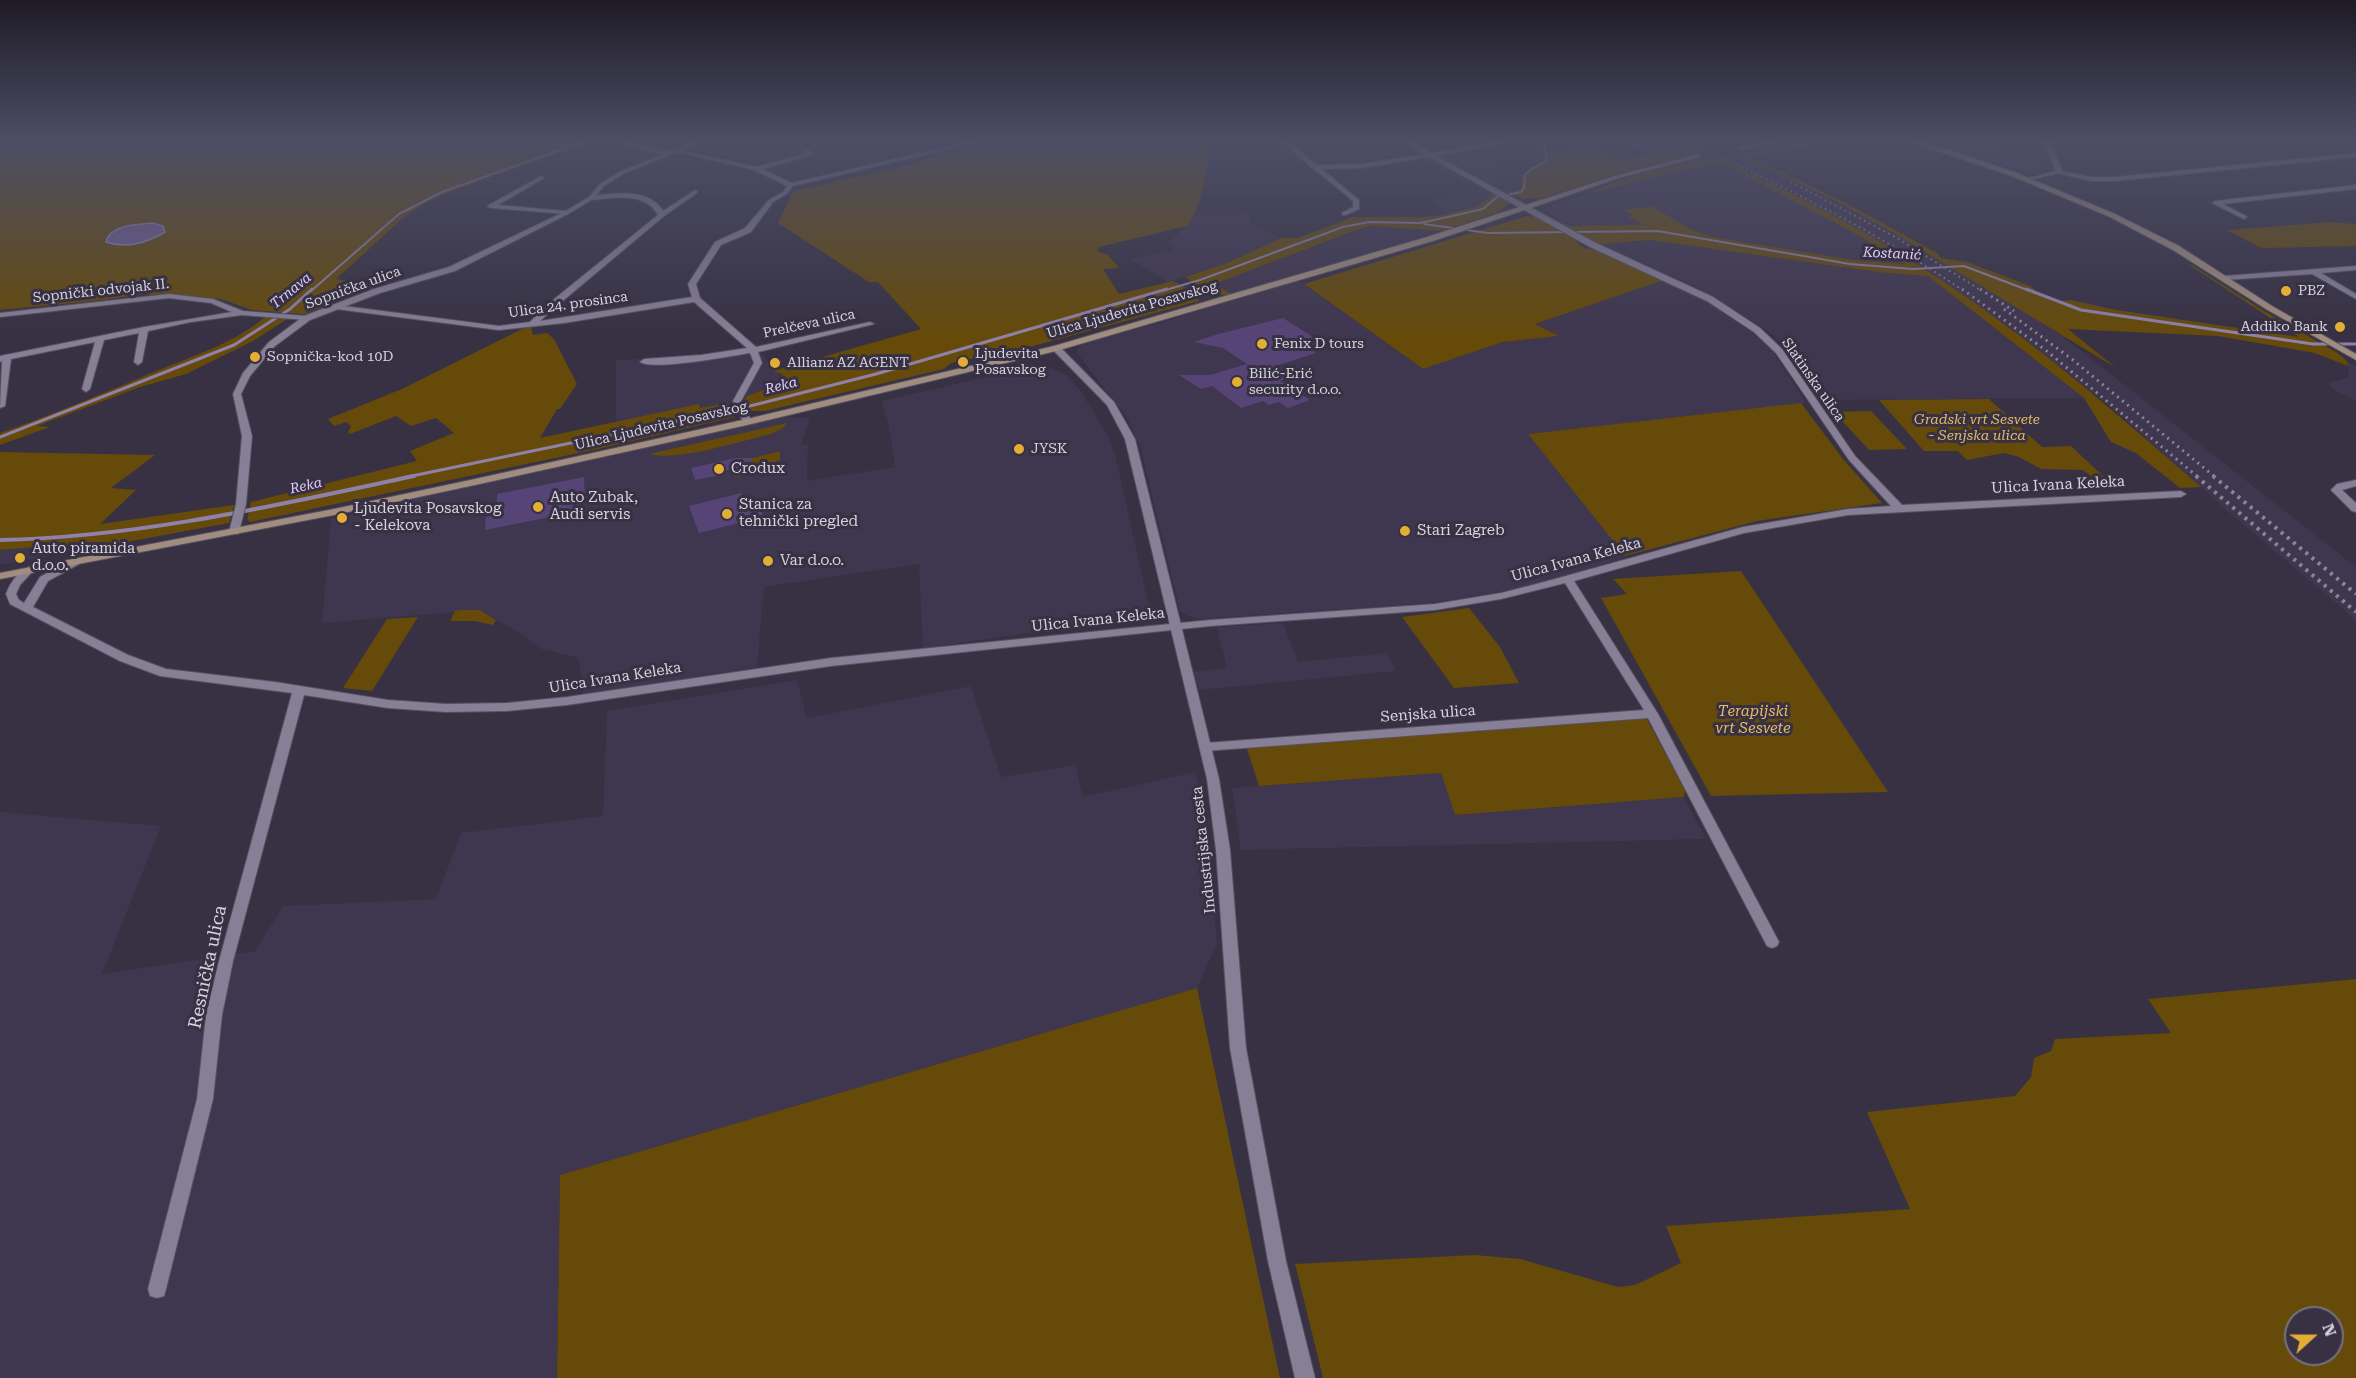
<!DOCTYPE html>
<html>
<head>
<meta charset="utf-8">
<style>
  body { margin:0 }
  #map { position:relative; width:2356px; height:1378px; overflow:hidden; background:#373143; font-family:"Roboto Serif",serif }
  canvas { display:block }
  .north { position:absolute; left:2284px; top:1306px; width:60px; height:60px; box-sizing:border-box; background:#373143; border:2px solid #777181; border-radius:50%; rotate:69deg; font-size:16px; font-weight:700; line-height:24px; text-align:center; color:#d6d2de }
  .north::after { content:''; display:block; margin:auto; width:21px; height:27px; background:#e3ae35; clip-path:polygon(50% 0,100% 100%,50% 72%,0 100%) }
</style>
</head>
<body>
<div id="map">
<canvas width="2356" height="1378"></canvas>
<div class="north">N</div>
</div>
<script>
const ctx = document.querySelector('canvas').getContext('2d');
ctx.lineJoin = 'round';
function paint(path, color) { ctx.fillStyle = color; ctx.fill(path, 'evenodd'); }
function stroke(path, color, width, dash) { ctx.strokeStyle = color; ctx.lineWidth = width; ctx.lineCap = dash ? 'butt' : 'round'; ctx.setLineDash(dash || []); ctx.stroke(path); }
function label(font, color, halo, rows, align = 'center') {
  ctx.font = font + ' "Roboto Serif",serif'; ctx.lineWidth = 6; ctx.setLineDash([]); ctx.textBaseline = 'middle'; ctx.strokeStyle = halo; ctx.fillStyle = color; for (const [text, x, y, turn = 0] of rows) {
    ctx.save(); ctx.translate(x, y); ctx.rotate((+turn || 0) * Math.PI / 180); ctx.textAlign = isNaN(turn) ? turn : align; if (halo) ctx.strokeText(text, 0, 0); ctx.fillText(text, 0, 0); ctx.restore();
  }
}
const built = new Path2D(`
  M1933,142H1985L2055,170L2044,175L2029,173Z
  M1471,151L1521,175V188L1517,191L1492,194L1479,206L1447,212L1431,202L1471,186L1425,159Z
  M1737,154L1841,204L1897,235L2030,314L2070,342L2356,567V620L2224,508L2110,406L2011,329L1928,271L1835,217L1716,157Z
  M1722,164L1854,233L1906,264L1854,260L1713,237L1690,229L1652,206L1625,211L1644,225L1636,226H1565L1550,214L1543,211L1548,206L1584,195L1677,171Z
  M1249,214L1252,225L1281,238L1227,263L1168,282L1130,259L1175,250L1167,243L1187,226L1195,215Z
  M1370,226L1441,231L1231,294L1213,284Z
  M1650,240L1885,273L1928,276L2084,398L1820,400L1792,358L1775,337L1759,325L1697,287L1600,244Z
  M1664,280L1699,295L1754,332L1769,345L1806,403L1528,434L1626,557L1573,574L1500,592L1429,603L1200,619L1188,616L1180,611L1140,446L1126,416L1076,352L1080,346L1091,341L1164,322L1299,281L1423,369L1503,342L1558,336L1535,324Z
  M763,354L773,371L782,374L786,382L747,396L745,400L700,408L699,405L616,423V360Z
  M2347,361L2356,366V401L2332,389L2329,383L2349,377Z
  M1043,364L1065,374L1080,390L1109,437L1115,454L1151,616L923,648L919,564L764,587L757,667L583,695L579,658L541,649L521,634L480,610L322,623L331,519L406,500L783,417L810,418L801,445L808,444L807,481L895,467L889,427L882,401Z
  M104,542L100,547L0,565V550Z
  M1283,623L1298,662L1386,653L1397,671L1199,690L1193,672L1227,668L1217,627Z
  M797,680L807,718L971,686L1001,777L1075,765L1083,797L1195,772L1206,809L1217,944L1197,988L560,1175L557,1378H0V812L161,826L102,974L255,951L283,906L436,899L461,833L603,816L607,711Z
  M1441,773L1456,815L1684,797L1706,839L1241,850L1232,788Z`);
const green = new Path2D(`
  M0,142H592L457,189L429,201L404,217L336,279L378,286L304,314L252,310L221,299L175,294L149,295L150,293L104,300L0,310Z
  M988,142H1210C1206,170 1205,202 1187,226L1099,247L1097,251L1108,255L1119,268L1103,269L1119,294L1173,281L1197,294L1199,301L1026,348L951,363L944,369L765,411H751L745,400L747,396L786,382L782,374L773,371L921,329L878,282H869L778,223L793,191L911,165C936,151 963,149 991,145Z
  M1661,142H1683L1706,152L1637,168L1541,198L1522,199L1508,193L1521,189V175L1543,163V152L1597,148L1621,159L1654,153L1646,147L1649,144Z
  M1803,142H1829L1749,156L1846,203L1937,253L1941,258L1967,262L2030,286L2036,291L2060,301L2071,300L2116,310L2299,337L2188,264L2192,265L2264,311L2336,352L2347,361L2348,366L2315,353L2218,336L2068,329L2116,368L1897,235L1841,204L1737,154Z
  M1716,157C1789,191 1862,228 1929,272C2027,335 2114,411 2201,487L2180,488L2136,453L2111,442L2084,398L1928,276L1885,273L1650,240L1600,244L1565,226L1643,225L1628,216L1632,215L1624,210L1652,206L1690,229L1713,237L1854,260L1905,264L1854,233L1722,164L1677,171L1584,195C1626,175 1671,165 1716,157Z
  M1495,193L1511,202L1499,212L1441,231L1370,226L1357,230L1214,284L1231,294C1211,298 1200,287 1185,277L1227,263L1281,238H1298L1353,217H1422L1442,215L1479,206L1492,194Z
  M1527,216L1536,217L1575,239L1579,245L1585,248L1600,252L1664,280L1535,324L1559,336L1503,342L1423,369L1304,284Z
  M2331,222L2356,224V246L2261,248L2227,230Z
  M266,316L287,319L253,341L186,374L140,387L37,426L50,427L0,445V433C54,414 106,392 159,370C195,355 237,342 266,316Z
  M526,327H531L533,335L547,333L554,339L577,384L560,409H557L540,438L699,404L700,408L729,403L735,417L598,449L250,522L247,520L251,502L417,461L410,451L454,433L436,418L411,426L396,416L350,434L348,432L351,426L346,422L334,426L328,419L402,389Z
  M1989,399L2042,447L2071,446L2104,477L2091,476L2083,470L2041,469L2019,457L2004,453L1967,460L1958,451H1924L1879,400Z
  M1801,403L1843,459L1882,503L1757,521L1625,556L1528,434Z
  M1871,411L1907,449L1869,450L1834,412Z
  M787,423L783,428L771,434C740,441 678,462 649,454Z
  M780,451V460L741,476L734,477L735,471H745L753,458Z
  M0,452L155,455L111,488L136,490L100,524L234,505L229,523L100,547L103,542L0,550Z
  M1741,571L1888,792L1711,796L1601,598L1627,594L1613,579Z
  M1469,608L1500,647L1519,683L1454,688L1402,617Z
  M461,610H480L496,620L493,625L475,621H450L455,611Z
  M418,617L372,691L343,688L387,619Z
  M1645,716L1685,790L1684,797L1455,815L1441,773L1259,786L1247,749L1259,745L1470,731L1478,732L1505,727Z
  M2356,979V1378H1323L1295,1264L1475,1255L1520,1259L1618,1287L1635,1285L1681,1263L1666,1226L1910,1209L1867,1112L2015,1096L2031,1077L2034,1058L2051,1051L2055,1039L2171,1033L2148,999ZM2296,1318H2332V1354H2296Z
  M1197,988L1280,1378H557L560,1175Z`);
const water = new Path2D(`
  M153,223L163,226L165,232C147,243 125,249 106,242C109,225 139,224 153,223Z`);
const streamFar2 = new Path2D(`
  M1424,224L1488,233L1658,231L1850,264L1913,269L1964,266L2030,291
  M311,291L399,214L442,192L583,142
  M1162,291L1200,280L1343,227L1369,222L1419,223L1430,221L1483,209L1497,197L1521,192L1524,188L1525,175L1531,169L1547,161L1543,142`);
const streamFar1 = new Path2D(`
  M2026,289L2081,310L2313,344H2356
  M0,437L234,345L290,309L312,289
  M407,477L754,405L876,374L1167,289`);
const stream = new Path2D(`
  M0,540C141,537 277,505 414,476`);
const building = new Path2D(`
  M1283,318L1321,342L1307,347L1316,353L1276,366L1292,377L1280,381L1310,400L1288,408L1279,402L1269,405L1263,401L1241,408L1212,386L1201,389L1179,375H1210L1247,364L1223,348L1194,342L1218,334Z
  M735,458H753L746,469L720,471L721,475L695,480L691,468Z
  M584,477L585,501L579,502L580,511L485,530L486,517L496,515L497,494Z
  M741,493L746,506L757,503L764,517L699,533L689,506Z`);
const minor = new Path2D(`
  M623,142L669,151L672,153L669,155L621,145Z
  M967,142H978L793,186L787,194L773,202L751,232L721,245L696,284L700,298L756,347L870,322L874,324L758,352L762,363L741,401L752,422L750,424H744L733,401L754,363L750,353C731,356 653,371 640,362L644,359L701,355L747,348L694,302L564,323L499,330L336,309L332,307L336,305L499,326L530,322L547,305L658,215C645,191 614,198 591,200L588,198L589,197C611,193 649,187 663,211L695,190L697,191V193L664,216L553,309L540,321L692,297L688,284L715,242L745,228L769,200L783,192L787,186L754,170L675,151V149L756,167L807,153L799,148L804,147L814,153V155L762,169L792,183Z
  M1282,142H1289L1317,165L1362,164L1424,154L1404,142H1411L1431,153L1496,142H1510L1436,156L1596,243L1713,297L1760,328L1782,349L1855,456L1902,505L2181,491L2186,494L2181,497L1848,515L1744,533L1574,581L1658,714L1779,942L1777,946L1772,948L1767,946L1648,718L1205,751L1199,747L1205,743L1644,710L1565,583L1501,599L1435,610L1210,626L831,666L567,705L507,711L446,712L388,708L304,695L233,961L222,1015L213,1099L166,1289L164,1296L157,1298L150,1296L148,1289L197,1099L206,1015L219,961L292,693L160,676L120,661L10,604L6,594C10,583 18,571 29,567L34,570L20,585L16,594L19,600L24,603L40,577L71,560H79L80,562L79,564L48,581L33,607L128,655L166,669L275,682L388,700L446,704L507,703L567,697L831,658L1210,620L1435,604L1501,593L1544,582L1743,527L1848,509L1891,506L1849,460L1776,353L1754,332L1707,301L1590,247L1429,157L1362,168L1322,169L1359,200V209L1346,215H1342V213L1353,207V201L1314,169L1311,168L1310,166Z
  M1627,142H1635L1644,147L1639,148Z
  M2042,142H2057L2045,144Z
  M2356,153V157L2115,181H2092L2057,173L2060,171L2092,177H2115Z
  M541,176L543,177V179L498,205L566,211L568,212V214L490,208L487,206Z
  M2356,185V189L2223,204L2246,216L2247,217L2244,219L2212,203L2215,201Z
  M2356,266V270L2321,273L2356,294V299L2312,274L2224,280L2220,278L2224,276Z
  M169,294L213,299L243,311L307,316L311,318L307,320L242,315L191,322L148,331L142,362L138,365L134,362L139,333L104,340L90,389L86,392L82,389L95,342L11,359L5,406L0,408L2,361L0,362V356L144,327L232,312L211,303L169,298L0,317V313Z
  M2356,480V486L2342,490L2356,503V512L2352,511L2331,490L2337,484Z`);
const tertiary = new Path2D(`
  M693,142H701L623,174L604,186L593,199L568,214L455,271L380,293L310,320L275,346L250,376L241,394L252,436L246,504L239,532L238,534H230L229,532L236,504L242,436L233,394L243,373L269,342L304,316L374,289L449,267L564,212L589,197L600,184L619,172Z
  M2044,142H2050L2063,172L2029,180V178L2056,171Z
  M1053,346H1059L1114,402L1135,439L1219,779L1230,850L1246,1048L1286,1261L1315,1378H1295L1268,1261L1230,1048L1216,850L1207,779L1125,439L1107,405L1053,350Z`);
const secondary = new Path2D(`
  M1766,142H1780L1740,150L1737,148Z
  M1910,142H1920L1950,150L2017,173L2115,214L2179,246L2272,306L2356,354V360L2266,309L2173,250L2110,217L2012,176Z
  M1698,154L1701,156L1700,157L1619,178L1433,241L1056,351L747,425L475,485L334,515L0,579V573L334,509L475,479L747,419L1054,346L1427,237L1615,176Z`);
const railFar2 = new Path2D(`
  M1686,142C1782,185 1877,232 1964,291
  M1791,182L1899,239L1982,291`);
const railFar1 = new Path2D(`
  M1962,289L2048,352L2198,477
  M1980,289L2014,311
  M2004,309L2073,360L2215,477`);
const rail = new Path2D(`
  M2196,476L2356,612
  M2213,476L2356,594`);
const markers = [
  [2286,291,6,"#e3ae35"],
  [2340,327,6,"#e3ae35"],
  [1262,344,6,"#e3ae35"],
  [255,357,6,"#e3ae35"],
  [963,362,6,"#e3ae35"],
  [775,363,6,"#e3ae35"],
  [1237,382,6,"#e3ae35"],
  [1019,449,6,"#e3ae35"],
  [719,469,6,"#e3ae35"],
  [538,507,6,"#e3ae35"],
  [727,514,6,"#e3ae35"],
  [342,518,6,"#e3ae35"],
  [1405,531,6,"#e3ae35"],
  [20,558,6,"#e3ae35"],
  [768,561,6,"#e3ae35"]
];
const farWaternames = [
  ["Kostanić",1892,254,3],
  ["Trnava",291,291,-39],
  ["Reka",781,386,-14],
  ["Reka",306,486,-12]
];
const farStreetnames = [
  ["Sopnička ulica",353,288,-20],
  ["Sopnički odvojak II.",101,291,-6],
  ["Ulica 24. prosinca",568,305,-8],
  ["Ulica Ljudevita Posavskog",1132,310,-16],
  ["Prelčeva ulica",809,324,-12],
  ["Slatinska ulica",1813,380,55],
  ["Ulica Ljudevita Posavskog",661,426,-13]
];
const farPoinames = [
  ["PBZ",2298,291],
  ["Addiko Bank",2328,327,"right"],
  ["Fenix D tours",1274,344],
  ["Ljudevita",975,354],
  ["Posavskog",975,370],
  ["Sopnička-kod 10D",267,357],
  ["Allianz AZ AGENT",787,363],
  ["Bilić-Erić",1249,374],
  ["security d.o.o.",1249,390],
  ["JYSK",1031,449]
];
const farParknames = [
  ["Gradski vrt Sesvete",1977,420],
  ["- Senjska ulica",1977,436]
];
const poiNames = [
  ["Crodux",731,469],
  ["Auto Zubak,",550,498],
  ["Audi servis",550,515],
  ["Stanica za",739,505],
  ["tehnički pregled",739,522],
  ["Ljudevita Posavskog",354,509],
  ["- Kelekova",354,526],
  ["Stari Zagreb",1417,531],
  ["Auto piramida",32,549],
  ["d.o.o.",32,566],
  ["Var d.o.o.",780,561]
];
const streetNames = [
  ["Ulica Ivana Keleka",2058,485,-3],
  ["Ulica Ivana Keleka",1576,560,-15],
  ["Ulica Ivana Keleka",1098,620,-6],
  ["Ulica Ivana Keleka",615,678,-9],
  ["Senjska ulica",1428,714,-4],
  ["Industrijska cesta",1204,850,-96]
];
const parkNames = [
  ["Terapijski",1753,712],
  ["vrt Sesvete",1753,729]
];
const nearStreetnames = [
  ["Resnička ulica",208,967,-78]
];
paint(built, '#3f364f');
paint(green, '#654a0a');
paint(water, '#715e93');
stroke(water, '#8f81aa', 1.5);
stroke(streamFar2, '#8f81aa', 2);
stroke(streamFar1, '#8f81aa', 3);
stroke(stream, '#8f81aa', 4);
paint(building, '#574476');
stroke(minor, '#56505f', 2);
stroke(tertiary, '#56505f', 2);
stroke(secondary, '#56505f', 2);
paint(minor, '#867f95');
paint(tertiary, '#867f95');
paint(secondary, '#a08d7f');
stroke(railFar2, '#8b8695', 2, [1.5, 4]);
stroke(railFar1, '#8b8695', 3, [2, 4.5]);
stroke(rail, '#8b8695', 4, [3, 5]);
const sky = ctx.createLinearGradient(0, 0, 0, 335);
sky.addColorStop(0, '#1e1b25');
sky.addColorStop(0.42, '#4d4e66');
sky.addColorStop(1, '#4d4e6600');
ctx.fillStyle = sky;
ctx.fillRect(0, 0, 2356, 335);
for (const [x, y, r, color] of markers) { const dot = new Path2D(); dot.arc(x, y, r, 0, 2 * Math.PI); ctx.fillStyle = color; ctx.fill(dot); stroke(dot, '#373143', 2); }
label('italic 14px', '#dfcfff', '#373143', farWaternames);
label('14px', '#d6d2de', '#373143', farStreetnames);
label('14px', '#d6d2de', '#373143', farPoinames, 'left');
label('italic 14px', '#e3ba66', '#373143', farParknames);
label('15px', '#d6d2de', '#373143', poiNames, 'left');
label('15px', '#d6d2de', '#373143', streetNames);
label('italic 15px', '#e3ba66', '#373143', parkNames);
label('18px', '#d6d2de', '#373143', nearStreetnames);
</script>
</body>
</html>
